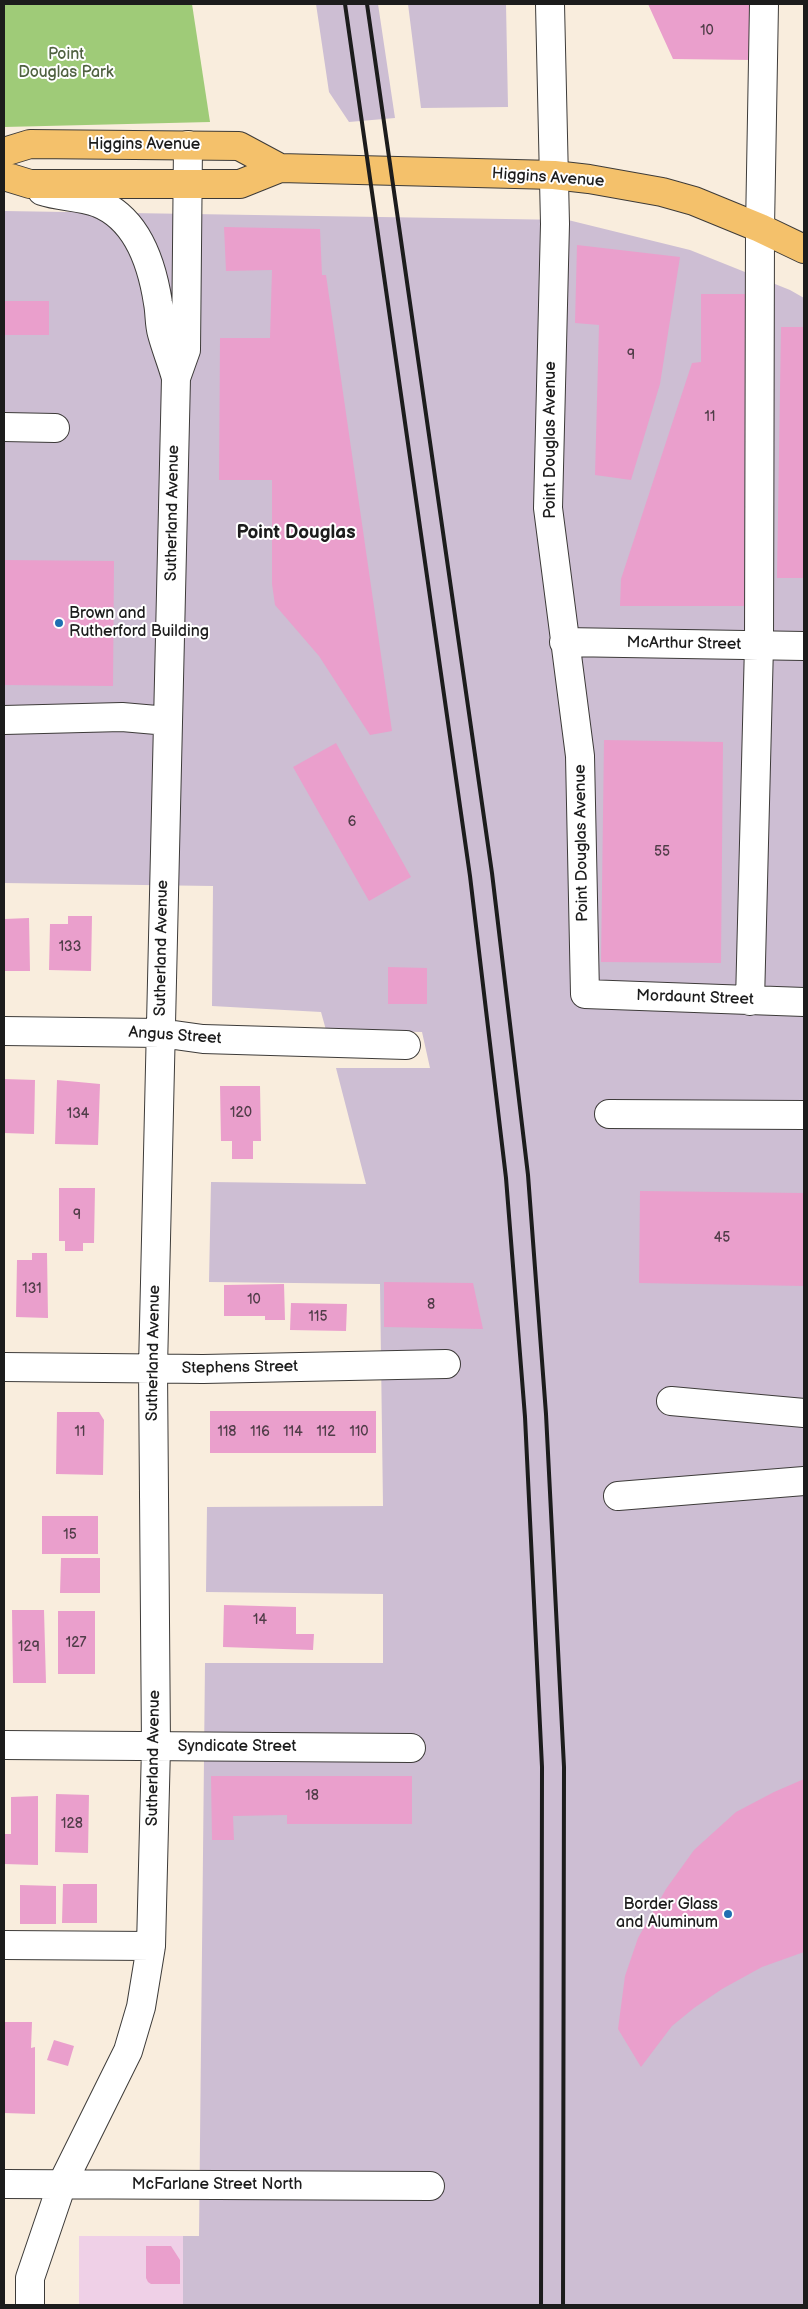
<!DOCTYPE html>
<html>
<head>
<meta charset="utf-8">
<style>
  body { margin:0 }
  #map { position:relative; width:808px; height:2309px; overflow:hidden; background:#f9eddd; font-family:"Balsamiq Sans",sans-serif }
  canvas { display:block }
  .frame { position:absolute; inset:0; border:5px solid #1c1c1c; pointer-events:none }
</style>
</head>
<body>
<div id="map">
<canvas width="808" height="2309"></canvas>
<div class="frame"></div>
</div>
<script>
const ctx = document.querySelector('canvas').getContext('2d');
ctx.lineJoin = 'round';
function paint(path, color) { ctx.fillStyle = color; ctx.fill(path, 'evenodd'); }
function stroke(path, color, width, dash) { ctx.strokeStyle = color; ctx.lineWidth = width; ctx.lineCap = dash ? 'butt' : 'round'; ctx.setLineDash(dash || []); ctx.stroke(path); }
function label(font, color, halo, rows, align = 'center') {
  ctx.font = font + ' "Balsamiq Sans",sans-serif'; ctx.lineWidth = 4; ctx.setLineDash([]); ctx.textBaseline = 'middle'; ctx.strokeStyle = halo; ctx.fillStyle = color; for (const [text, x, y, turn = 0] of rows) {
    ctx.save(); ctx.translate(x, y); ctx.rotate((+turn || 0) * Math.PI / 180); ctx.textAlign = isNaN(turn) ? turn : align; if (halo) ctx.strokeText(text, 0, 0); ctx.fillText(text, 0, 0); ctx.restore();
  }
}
const built = new Path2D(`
  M79,2236H183V2305H79Z`);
const industrial = new Path2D(`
  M316,4H378L395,118L349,122L329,92Z
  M408,4H506L508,107L421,108Z
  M4,211L568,220L690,250L790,290L804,298V2305H183V2236H199L205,1663H383V1594L206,1592L207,1507L383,1506L380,1284L209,1282L211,1182L366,1184L336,1068H430L422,1032L326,1030L321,1012L212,1006L213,886L4,883Z`);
const green = new Path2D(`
  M4,4H192L210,122L4,127Z`);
const building = new Path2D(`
  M648,4H753V60L673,59Z
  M224,227L320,229L322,275H326L392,731L370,735L319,656L275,605L272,584V480H219L220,338H270L272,270L226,271Z
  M577,245L680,257L660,384L631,480L595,475L599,325L575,323Z
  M701,294H745L744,606H620L621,579L692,363L701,362Z
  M4,301H49V335H4Z
  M781,327H804V578H777Z
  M4,560L114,561L113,686L4,685Z
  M604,740L723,742L721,963L601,962Z
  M336,743L411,877L369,901L293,767Z
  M68,916H92L91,971L49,970L50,924H68Z
  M29,918L30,971H4V919Z
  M388,967L427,968V1004H388Z
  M4,1079L35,1080L34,1134L4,1133Z
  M57,1080L100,1084L98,1145L55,1144Z
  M220,1086H260L261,1141H253V1159H232V1141H221Z
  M59,1188H95L94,1243H83V1251H65V1241H59Z
  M640,1191L804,1193V1286L639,1283Z
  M32,1253H47L48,1318L16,1317L17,1260H32Z
  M384,1282L473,1283L483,1329L384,1327Z
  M284,1284L285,1320H265V1316H224V1285Z
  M291,1303L347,1304L346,1331L290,1330Z
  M210,1411H376V1453H210Z
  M57,1412H99L104,1420L103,1475L56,1474Z
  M42,1516H98V1554H42Z
  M61,1558H100V1593H60Z
  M224,1605L296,1607V1634H314L313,1650L223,1647Z
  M12,1610H44L46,1683H13Z
  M58,1611H95V1674H58Z
  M211,1776H412V1824H287V1815L233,1816L234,1840H212Z
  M804,1779V1952L762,1967L722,1989L694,2008L672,2026L641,2067L618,2029L625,1976L638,1938L666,1889L694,1850L736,1812L774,1792Z
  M56,1794L89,1795L88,1853L55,1852Z
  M38,1796V1865L4,1864V1834H11V1797Z
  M63,1884H97V1923H62Z
  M20,1885L56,1886V1924H20Z
  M4,2022H32L31,2048L35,2047V2114L4,2113Z
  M54,2040L74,2046L68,2066L47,2060Z
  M146,2246H171L180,2260V2284H151L148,2282L146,2278Z`);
const minor = new Path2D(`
  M550,4L555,224L548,508L580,756L585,994L804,1002
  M42,191C60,197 79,196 98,203C138,219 152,264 158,303C160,313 159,324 162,334C166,349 172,363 176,378
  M4,427L55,428
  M564,642L804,646
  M4,720L122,717L168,721
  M750,1001L759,645L760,228L764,4
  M4,1031L160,1033L203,1039L406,1045
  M609,1114L804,1115
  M4,1367L203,1369L446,1364
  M671,1401L804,1413
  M618,1496L804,1481
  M4,1745L411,1748
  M4,1945L151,1946
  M4,2184L430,2186
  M30,2305V2278L62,2184L128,2051L141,2007L151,1946L156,1747L153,1368L176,378L186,350L188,145`);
const major = new Path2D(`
  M4,152L30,144L239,146L280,168
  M4,176L30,184H240L280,168L554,175L589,179L662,192L694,201L760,228L804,249`);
const rail = new Path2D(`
  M345,4L470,876L506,1178L525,1417L542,1767L541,2305
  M367,4L492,873L528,1175L546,1414L564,1767L563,2305`);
const markers = [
  [59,623,5,"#1f6fb2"],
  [728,1914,5,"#1f6fb2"]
];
const numberNames = [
  ["10",707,31],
  ["9",631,355],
  ["11",710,417],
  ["6",352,822],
  ["55",662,852],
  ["133",70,947],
  ["120",241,1113],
  ["134",78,1114],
  ["9",77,1215],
  ["45",722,1238],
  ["131",32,1289],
  ["10",254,1300],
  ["8",431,1305],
  ["115",318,1317],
  ["11",80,1432],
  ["118",227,1432],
  ["116",260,1432],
  ["114",293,1432],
  ["112",326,1432],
  ["110",359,1432],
  ["15",70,1535],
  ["14",260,1620],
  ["127",76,1643],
  ["129",29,1647],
  ["18",312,1796],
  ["128",72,1824]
];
const parkNames = [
  ["Point",66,55],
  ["Douglas Park",66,73]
];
const streetNames = [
  ["Higgins Avenue",144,145],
  ["Higgins Avenue",548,178,4],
  ["Point Douglas Avenue",551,440,-90],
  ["Sutherland Avenue",173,513,-89],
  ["McArthur Street",684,644,1],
  ["Point Douglas Avenue",582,843,-91],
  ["Sutherland Avenue",162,948,-89],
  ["Mordaunt Street",695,998,2],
  ["Angus Street",175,1036,4],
  ["Sutherland Avenue",154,1353,-89],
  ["Stephens Street",240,1368,-1],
  ["Syndicate Street",237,1747],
  ["Sutherland Avenue",154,1758,-89],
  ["McFarlane Street North",217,2185]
];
const poiNames = [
  ["Brown and",69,614],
  ["Rutherford Building",69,632],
  ["Border Glass",718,1905,"right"],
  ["and Aluminum",718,1923,"right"]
];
const quarterNames = [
  ["Point Douglas",296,533]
];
paint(built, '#efd0e7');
paint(industrial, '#cdbed3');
paint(green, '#9fcb78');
paint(building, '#ea9fcc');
stroke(minor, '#3d3b39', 30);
stroke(major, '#3d3b39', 30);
stroke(minor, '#fff', 28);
stroke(major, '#f4c16b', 28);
stroke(rail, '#1c1c1c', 4);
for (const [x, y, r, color] of markers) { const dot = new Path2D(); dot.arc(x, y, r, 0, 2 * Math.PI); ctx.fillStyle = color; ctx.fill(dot); stroke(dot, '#fff', 2); }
label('14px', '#503d48', null, numberNames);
label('16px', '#506241', '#fff', parkNames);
label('16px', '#1c1c1c', '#fff', streetNames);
label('16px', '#1c1c1c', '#fff', poiNames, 'left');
label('bold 19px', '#1c1c1c', '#fff', quarterNames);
</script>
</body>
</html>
